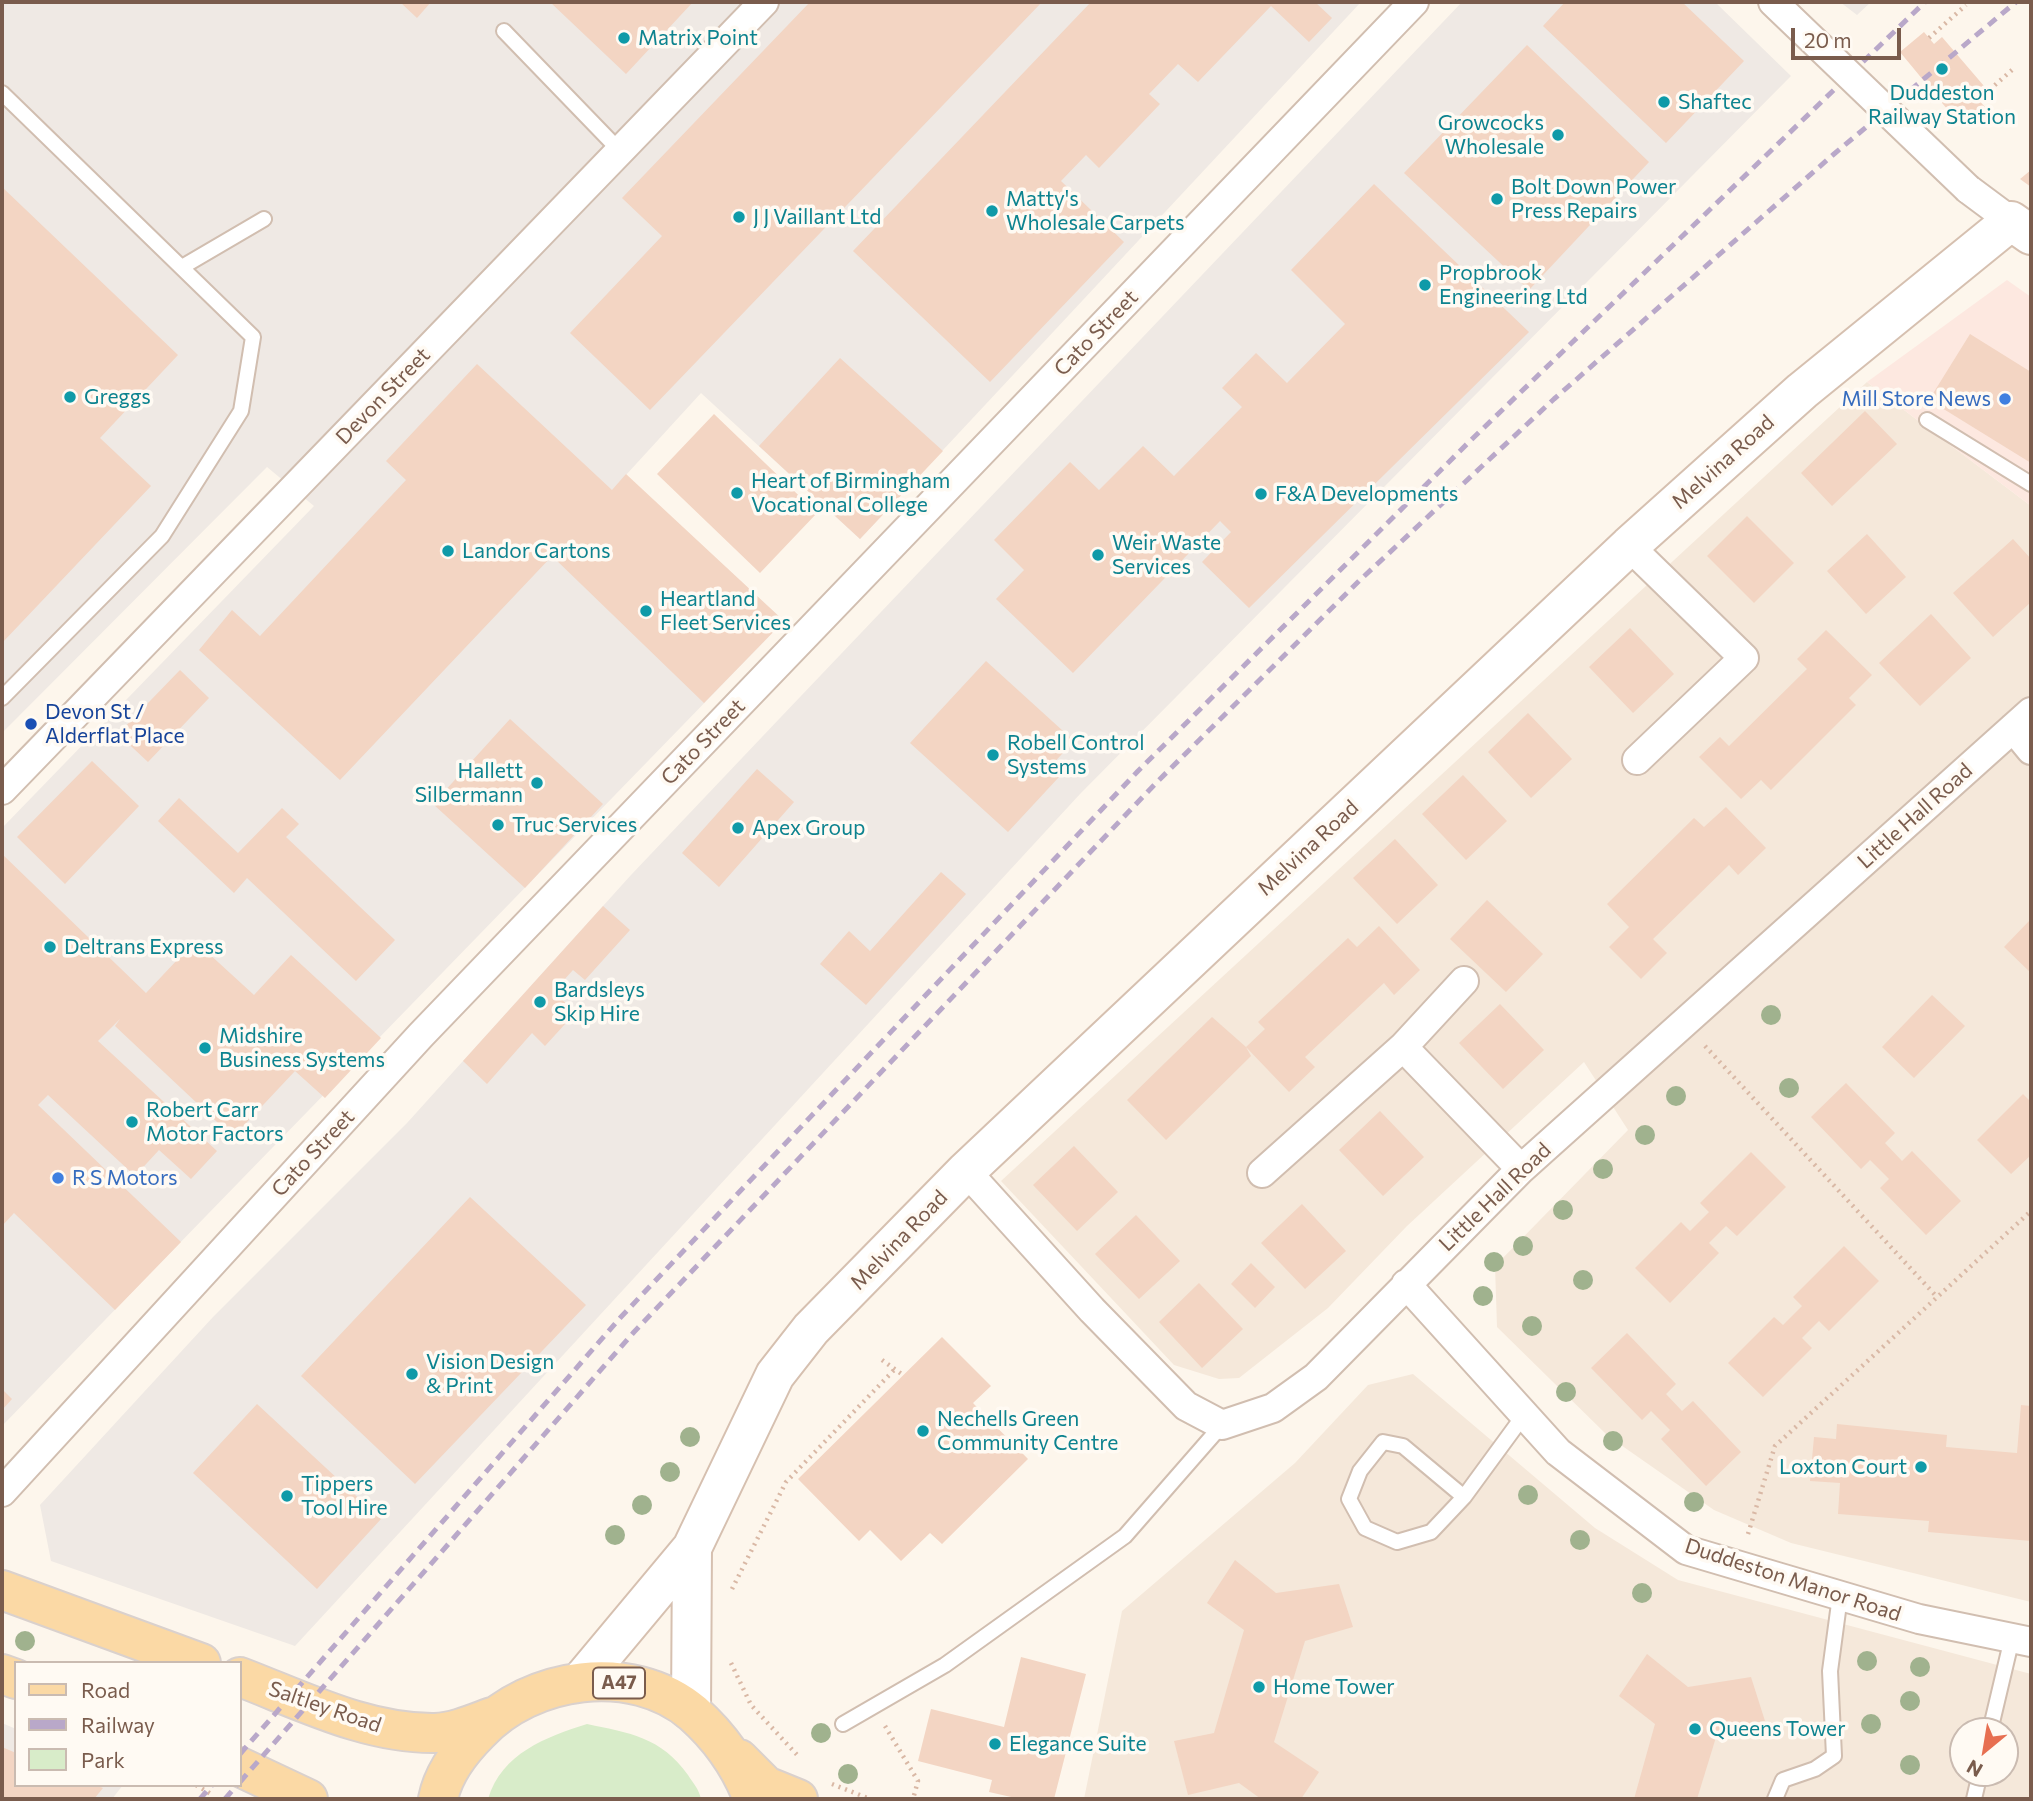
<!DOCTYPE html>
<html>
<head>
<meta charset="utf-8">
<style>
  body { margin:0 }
  #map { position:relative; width:2033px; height:1801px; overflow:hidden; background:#fdf6ec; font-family:Commissioner,sans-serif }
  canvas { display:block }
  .frame { position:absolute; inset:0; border:4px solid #7a5c4d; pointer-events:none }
  .legend { position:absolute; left:14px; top:1661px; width:228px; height:126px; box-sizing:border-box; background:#fffaf3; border:2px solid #cabbb1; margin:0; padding:9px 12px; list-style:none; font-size:21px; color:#7a5c4d }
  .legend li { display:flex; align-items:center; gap:14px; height:35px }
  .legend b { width:35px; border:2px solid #cabbb1 }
  .north { position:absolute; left:1949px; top:1717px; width:70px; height:70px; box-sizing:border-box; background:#fffaf3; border:2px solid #cabbb1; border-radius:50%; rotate:210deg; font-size:19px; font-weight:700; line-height:28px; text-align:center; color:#7a5c4d }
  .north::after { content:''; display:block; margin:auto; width:24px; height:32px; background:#e76f51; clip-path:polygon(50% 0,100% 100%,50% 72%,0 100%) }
  .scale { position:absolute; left:1791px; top:28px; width:110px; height:32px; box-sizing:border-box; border:4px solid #7a5c4d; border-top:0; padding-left:9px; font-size:21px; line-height:24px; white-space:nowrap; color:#7a5c4d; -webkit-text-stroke:5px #fffaf3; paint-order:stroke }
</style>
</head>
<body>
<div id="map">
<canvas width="2033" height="1801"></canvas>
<div class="frame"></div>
<ul class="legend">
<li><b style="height:9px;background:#fbd9a5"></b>Road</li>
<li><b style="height:9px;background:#b9a8c9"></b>Railway</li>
<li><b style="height:19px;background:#d8ecc9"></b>Park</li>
</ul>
<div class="north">N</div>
<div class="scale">20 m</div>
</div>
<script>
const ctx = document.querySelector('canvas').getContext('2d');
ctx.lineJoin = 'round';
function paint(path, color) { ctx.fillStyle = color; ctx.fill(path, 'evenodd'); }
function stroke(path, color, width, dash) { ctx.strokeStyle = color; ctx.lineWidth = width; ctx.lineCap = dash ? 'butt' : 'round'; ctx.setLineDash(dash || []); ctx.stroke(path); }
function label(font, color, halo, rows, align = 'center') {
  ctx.font = font + ' Commissioner,sans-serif'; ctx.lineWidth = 7; ctx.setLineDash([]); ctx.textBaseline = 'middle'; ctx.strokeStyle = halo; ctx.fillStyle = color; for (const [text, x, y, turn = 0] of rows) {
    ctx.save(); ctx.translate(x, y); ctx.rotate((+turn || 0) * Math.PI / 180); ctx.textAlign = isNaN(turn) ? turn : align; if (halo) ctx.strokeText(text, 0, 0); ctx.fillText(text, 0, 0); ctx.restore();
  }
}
const residential = new Path2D(`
  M1867,382L2031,506V1602L1791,1543L1714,1510L1608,1436L1497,1327L1495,1266L1628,1130L1584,1062L1407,1226L1328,1308L1239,1378L1219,1379L1174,1365L1001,1181Z
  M1413,1374L1595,1528L1678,1580L2031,1674V1799H1084L1122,1611L1295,1463L1368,1385ZM1963,1731H2005V1773H1963Z`);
const commercial = new Path2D(`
  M2007,280L2031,297V506L1867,382Z`);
const industrial = new Path2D(`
  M2,2H1361L860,539L701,393L626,475L784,621L2,1426V828L314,506L267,467L2,733Z
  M1462,2H1715L1791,76L1080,794L295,1646L51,1561L40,1505L213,1317L407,1123L631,875L780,718Z
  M1840,2H1871L1857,15Z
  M2,1723L16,1729V1785H123L112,1799H2Z`);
const green = new Path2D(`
  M587,1724C630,1733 661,1737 688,1775C693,1783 699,1789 701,1799H488C502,1753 546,1737 587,1724Z`);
const building = new Path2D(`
  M400,2H431L417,18Z
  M550,2H693L626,74Z
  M810,2H1042L650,410L570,333L662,236L622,198Z
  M1091,2H1315L1332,18L1309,42L1271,6L1198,82L1178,64L1149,94L1160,104L1099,168L1086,155L1061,181L1124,242L990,382L853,251Z
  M1565,2H1682L1744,61L1666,143L1543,26Z
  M1924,32L1934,44L1942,37L1984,86L1974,95L1985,107L1972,118L1962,106L1952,115L1900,52Z
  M1527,45L1649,162L1529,290L1404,173Z
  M2031,170V187L2020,179Z
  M1374,184L1529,332L1249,608L1202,562L1231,532L1220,521L1073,673L996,599L1024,570L994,540L1070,462L1099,490L1143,446L1174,476L1242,407L1222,388L1256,353L1287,383L1345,324L1291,270Z
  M2,187L178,355L100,438L151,486L2,643Z
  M1970,334L2031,372V463L1929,400Z
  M840,358L943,451L860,539L759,446Z
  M477,364L612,490L626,474L784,621L704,703L552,556L340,780L199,650L232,610L260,636L406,480L386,461Z
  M1865,411L1897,444L1832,506L1801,473Z
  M714,414L817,513L760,573L657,474Z
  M1747,516L1794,563L1754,603L1707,556Z
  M1867,534L1906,577L1866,614L1827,571Z
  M2013,539L2031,559V602L1993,637L1953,593Z
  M1931,614L1971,658L1920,706L1879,663Z
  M1630,628L1674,674L1633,713L1589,667Z
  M1826,630L1872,675L1849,698L1856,705L1771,790L1761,780L1741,799L1699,757L1720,737L1729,746L1807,669L1797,659Z
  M986,661L1074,741L1049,768L1059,777L1008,832L910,743Z
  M180,670L209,698L148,762L118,734Z
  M1528,713L1572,759L1531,798L1488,752Z
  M510,719L603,804L525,888L433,804Z
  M92,761L139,806L65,884L17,837Z
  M757,769L794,802L719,887L682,853Z
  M1463,775L1507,821L1466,860L1422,814Z
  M179,798L238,853L282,808L299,824L286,837L395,940L356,981L247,878L234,893L158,821Z
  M1726,807L1766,848L1738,875L1729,865L1653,939L1667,953L1641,979L1609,947L1629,927L1607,904L1694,818L1704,827Z
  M1395,839L1438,885L1397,924L1353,878Z
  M2,854L146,993L195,941L254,995L291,955L381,1038L325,1098L295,1071L233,1137L115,1026L120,1019L98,1041L217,1151L191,1179L159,1150L135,1176L48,1095L38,1105L181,1242L115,1310L14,1213L2,1226Z
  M941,872L966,894L866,1005L820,964L849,931L870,951Z
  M1487,900L1543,954L1506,992L1450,939Z
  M603,906L630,930L585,980L573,970L553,992L576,1012L545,1046L532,1033L487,1084L463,1061Z
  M2031,919V973L2004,947Z
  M1379,926L1420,970L1394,995L1384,983L1305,1057L1315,1067L1289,1092L1246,1047L1251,1056L1166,1140L1127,1100L1212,1017L1246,1047L1265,1029L1258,1022L1348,938L1357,947Z
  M1932,995L1965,1026L1914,1078L1882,1047Z
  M1500,1004L1544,1050L1503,1089L1459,1043Z
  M1846,1083L1895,1133L1885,1143L1902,1161L1912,1151L1961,1201L1926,1235L1880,1188L1889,1179L1870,1160L1861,1169L1811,1117Z
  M2023,1094L2031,1102V1155L2011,1174L1977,1140Z
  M1380,1111L1424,1157L1383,1196L1339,1150Z
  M1074,1146L1118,1192L1077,1231L1033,1185Z
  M1751,1152L1786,1187L1737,1236L1726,1226L1709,1243L1719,1253L1670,1303L1635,1268L1681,1222L1690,1231L1709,1212L1700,1203Z
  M470,1197L586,1305L415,1484L301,1376Z
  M1302,1204L1346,1251L1305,1289L1261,1243Z
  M1136,1215L1180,1261L1139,1299L1095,1254Z
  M1844,1246L1879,1281L1829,1331L1819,1321L1802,1338L1812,1348L1763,1397L1728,1363L1774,1317L1783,1325L1802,1306L1793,1297Z
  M1251,1263L1275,1287L1255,1308L1231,1284Z
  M1199,1283L1243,1329L1202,1368L1159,1322Z
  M1627,1333L1676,1384L1666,1394L1682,1411L1693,1401L1741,1452L1706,1486L1661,1439L1670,1430L1651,1411L1642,1420L1591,1368Z
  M942,1337L991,1386L973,1403L1028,1459L942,1544L930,1533L901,1561L870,1530L859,1541L798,1479Z
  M2,1389L12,1399L2,1410Z
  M257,1404L381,1519L317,1589L193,1473Z
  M2021,1405L2031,1406V1541L1928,1532L1929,1521L1838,1514L1840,1483L1810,1481L1814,1437L1836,1439L1837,1424L1947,1435L1946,1447L2017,1453Z
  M1235,1560L1276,1593L1339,1584L1353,1627L1305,1641L1274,1742L1319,1772L1301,1799H1261L1239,1783L1188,1795L1174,1741L1214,1733L1244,1630L1207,1603Z
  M1647,1654L1688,1687L1751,1677L1765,1721L1717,1734L1697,1799H1634L1655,1724L1619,1696Z
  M1021,1657L1086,1674L1054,1799H1020L989,1792L992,1780L918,1761L931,1709L1004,1727Z
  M2,1747L16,1753V1785H95L103,1788L94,1799H2Z`);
const path = new Path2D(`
  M1929,38L1966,5
  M1979,99L2012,70
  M1705,1046L1937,1297
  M882,1360L903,1375
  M1748,1534L1775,1446L2031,1211
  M732,1589L786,1482L895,1369
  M731,1663L751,1705L799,1757
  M885,1726L918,1781L913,1799
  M832,1784L870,1799
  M196,1785L211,1794`);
const service = new Path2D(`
  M504,31L620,151
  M2,93L253,337L241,411L162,536L2,698
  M182,267L264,219
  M1927,420L2031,484
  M1464,1497L1403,1446L1383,1442L1360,1471L1349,1499L1365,1528L1397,1542L1431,1532L1464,1497L1524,1415
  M843,1724L945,1665L1125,1536L1222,1425
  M1990,1731L2012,1638
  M1775,1799L1783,1780L1815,1769L1834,1756L1830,1671L1840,1596
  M1974,1799L1980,1773`);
const minor = new Path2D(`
  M1773,2L1821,48
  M1968,189L2011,221
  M1629,546L1744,658L1637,760
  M2013,728L2031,750
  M2,790L764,2
  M1403,1047L1464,981
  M966,1171L1092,1310L1186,1406L1222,1425L1273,1408L1316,1377L1521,1169L2031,712
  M1262,1173L1403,1047L1521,1169
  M1406,1284L1558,1452L1686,1550L1919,1619L2031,1642
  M2,1492L421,1035L1414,2`);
const secondary = new Path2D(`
  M581,1681L692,1548L775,1375L811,1329L966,1171L1629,546L1802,391L2011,221L2031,235
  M691,1711L692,1548`);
const primary = new Path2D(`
  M2,1590L201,1663
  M2,1674L16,1679
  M240,1677C303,1701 367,1734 435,1733C455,1732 473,1724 492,1717
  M739,1759L766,1786L798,1799
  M240,1767L308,1799
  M438,1799C443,1774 461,1750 479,1732C530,1677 632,1661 693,1713C720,1737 740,1765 753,1799`);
const rail = new Path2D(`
  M240,1754L620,1318L1138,771L1469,442L1925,2
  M240,1782L634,1332L1156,783L1359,581L1554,399L1834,154L2016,2
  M200,1799L212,1785
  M225,1799L237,1785`);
const minorBridge = new Path2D(`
  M1821,48L1968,189`);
const trees = [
  [1771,1015],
  [1789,1088],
  [1676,1096],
  [1645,1135],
  [1603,1169],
  [1563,1210],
  [1523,1246],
  [1494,1262],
  [1583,1280],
  [1483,1296],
  [1532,1326],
  [1566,1392],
  [690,1437],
  [1613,1441],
  [670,1472],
  [1528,1495],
  [1694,1502],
  [642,1505],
  [615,1535],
  [1580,1540],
  [1642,1593],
  [25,1641],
  [1867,1661],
  [1920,1667],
  [1910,1701],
  [1871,1724],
  [821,1733],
  [1910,1765],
  [848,1774]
];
const markers = [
  [624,38,7,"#0f9aa8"],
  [1942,69,7,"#0f9aa8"],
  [1664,102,7,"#0f9aa8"],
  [1558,135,7,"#0f9aa8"],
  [1497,199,7,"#0f9aa8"],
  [992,211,7,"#0f9aa8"],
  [739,217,7,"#0f9aa8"],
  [1425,285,7,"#0f9aa8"],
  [70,397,7,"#0f9aa8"],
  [2005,399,7,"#3f7fe0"],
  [737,493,7,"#0f9aa8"],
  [1261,494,7,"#0f9aa8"],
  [448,551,7,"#0f9aa8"],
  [1098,555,7,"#0f9aa8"],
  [646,611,7,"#0f9aa8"],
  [31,724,7,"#1a4fb4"],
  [993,755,7,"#0f9aa8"],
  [537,783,7,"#0f9aa8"],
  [498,825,7,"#0f9aa8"],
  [738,828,7,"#0f9aa8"],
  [50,947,7,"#0f9aa8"],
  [540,1002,7,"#0f9aa8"],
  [205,1048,7,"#0f9aa8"],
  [132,1122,7,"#0f9aa8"],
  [58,1178,7,"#3f7fe0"],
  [412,1374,7,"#0f9aa8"],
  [923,1431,7,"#0f9aa8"],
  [1921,1467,7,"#0f9aa8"],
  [287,1496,7,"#0f9aa8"],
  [1259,1687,7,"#0f9aa8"],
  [1695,1729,7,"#0f9aa8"],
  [995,1744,7,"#0f9aa8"]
];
const shields = [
  [619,1683,52]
];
const shieldNames = [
  ["A47",619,1683]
];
const cultureNames = [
  ["Matrix Point",638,38],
  ["Duddeston",1942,93,"center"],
  ["Railway Station",1942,117,"center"],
  ["Shaftec",1678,102],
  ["Growcocks",1544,123,"right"],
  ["Wholesale",1544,147,"right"],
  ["Bolt Down Power",1511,187],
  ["Press Repairs",1511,211],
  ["Matty's",1006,199],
  ["Wholesale Carpets",1006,223],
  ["J J Vaillant Ltd",753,217],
  ["Propbrook",1439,273],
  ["Engineering Ltd",1439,297],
  ["Greggs",84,397],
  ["Heart of Birmingham",751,481],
  ["Vocational College",751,505],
  ["F&A Developments",1275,494],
  ["Weir Waste",1112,543],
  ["Services",1112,567],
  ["Landor Cartons",462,551],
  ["Heartland",660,599],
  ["Fleet Services",660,623],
  ["Robell Control",1007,743],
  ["Systems",1007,767],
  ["Hallett",523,771,"right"],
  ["Silbermann",523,795,"right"],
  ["Truc Services",512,825],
  ["Apex Group",752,828],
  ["Deltrans Express",64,947],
  ["Bardsleys",554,990],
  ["Skip Hire",554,1014],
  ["Midshire",219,1036],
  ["Business Systems",219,1060],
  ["Robert Carr",146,1110],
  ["Motor Factors",146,1134],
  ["Vision Design",426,1362],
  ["& Print",426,1386],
  ["Nechells Green",937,1419],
  ["Community Centre",937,1443],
  ["Loxton Court",1907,1467,"right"],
  ["Tippers",301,1484],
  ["Tool Hire",301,1508],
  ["Home Tower",1273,1687],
  ["Queens Tower",1709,1729],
  ["Elegance Suite",1009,1744]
];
const streetNames = [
  ["Cato Street",1096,333,-46],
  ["Devon Street",383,396,-46],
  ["Melvina Road",1723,462,-42],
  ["Cato Street",703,742,-46],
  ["Little Hall Road",1915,816,-42],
  ["Melvina Road",1308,848,-43],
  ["Cato Street",313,1153,-47],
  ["Little Hall Road",1495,1197,-44],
  ["Melvina Road",899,1240,-46],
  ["Duddeston Manor Road",1793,1580,18],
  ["Saltley Road",325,1707,19]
];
const shopNames = [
  ["Mill Store News",1991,399],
  ["R S Motors",72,1178,"left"]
];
const transitNames = [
  ["Devon St /",45,712],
  ["Alderflat Place",45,736]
];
paint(residential, '#f5e8da');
paint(commercial, '#fde8e0');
paint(industrial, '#efe9e4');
paint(green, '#d8ecc9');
paint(building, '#f3d5c3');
stroke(service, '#d1beb0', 18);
stroke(minor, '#d1beb0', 32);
stroke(secondary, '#d6c0b0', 42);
stroke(primary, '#dad1cd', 42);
stroke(path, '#d9b8a5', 4.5, [2, 5]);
stroke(service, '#fff', 14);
stroke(minor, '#fff', 28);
stroke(secondary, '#fff', 38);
stroke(primary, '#fbd9a5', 38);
stroke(rail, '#b9a8c9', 5, [10, 7]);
stroke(minorBridge, '#d1beb0', 32, []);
stroke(minorBridge, '#fff', 28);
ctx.fillStyle = '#a0b28e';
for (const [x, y] of trees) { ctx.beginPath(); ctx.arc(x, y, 10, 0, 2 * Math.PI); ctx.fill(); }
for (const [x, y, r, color] of markers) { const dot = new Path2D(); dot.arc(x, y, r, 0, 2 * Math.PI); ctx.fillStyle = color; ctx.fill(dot); stroke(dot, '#fffaf3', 2.5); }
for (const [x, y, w] of shields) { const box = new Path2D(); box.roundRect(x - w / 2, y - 15.5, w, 31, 5); ctx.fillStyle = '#fffaf3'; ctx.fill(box); stroke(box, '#7a5c4d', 2); }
label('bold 19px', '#7a5c4d', null, shieldNames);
label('21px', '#0d838f', '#fffaf3', cultureNames, 'left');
label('21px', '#7a5c4d', '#fffaf3', streetNames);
label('21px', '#366cbe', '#fffaf3', shopNames, 'right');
label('21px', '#164399', '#fffaf3', transitNames, 'left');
</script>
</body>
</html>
